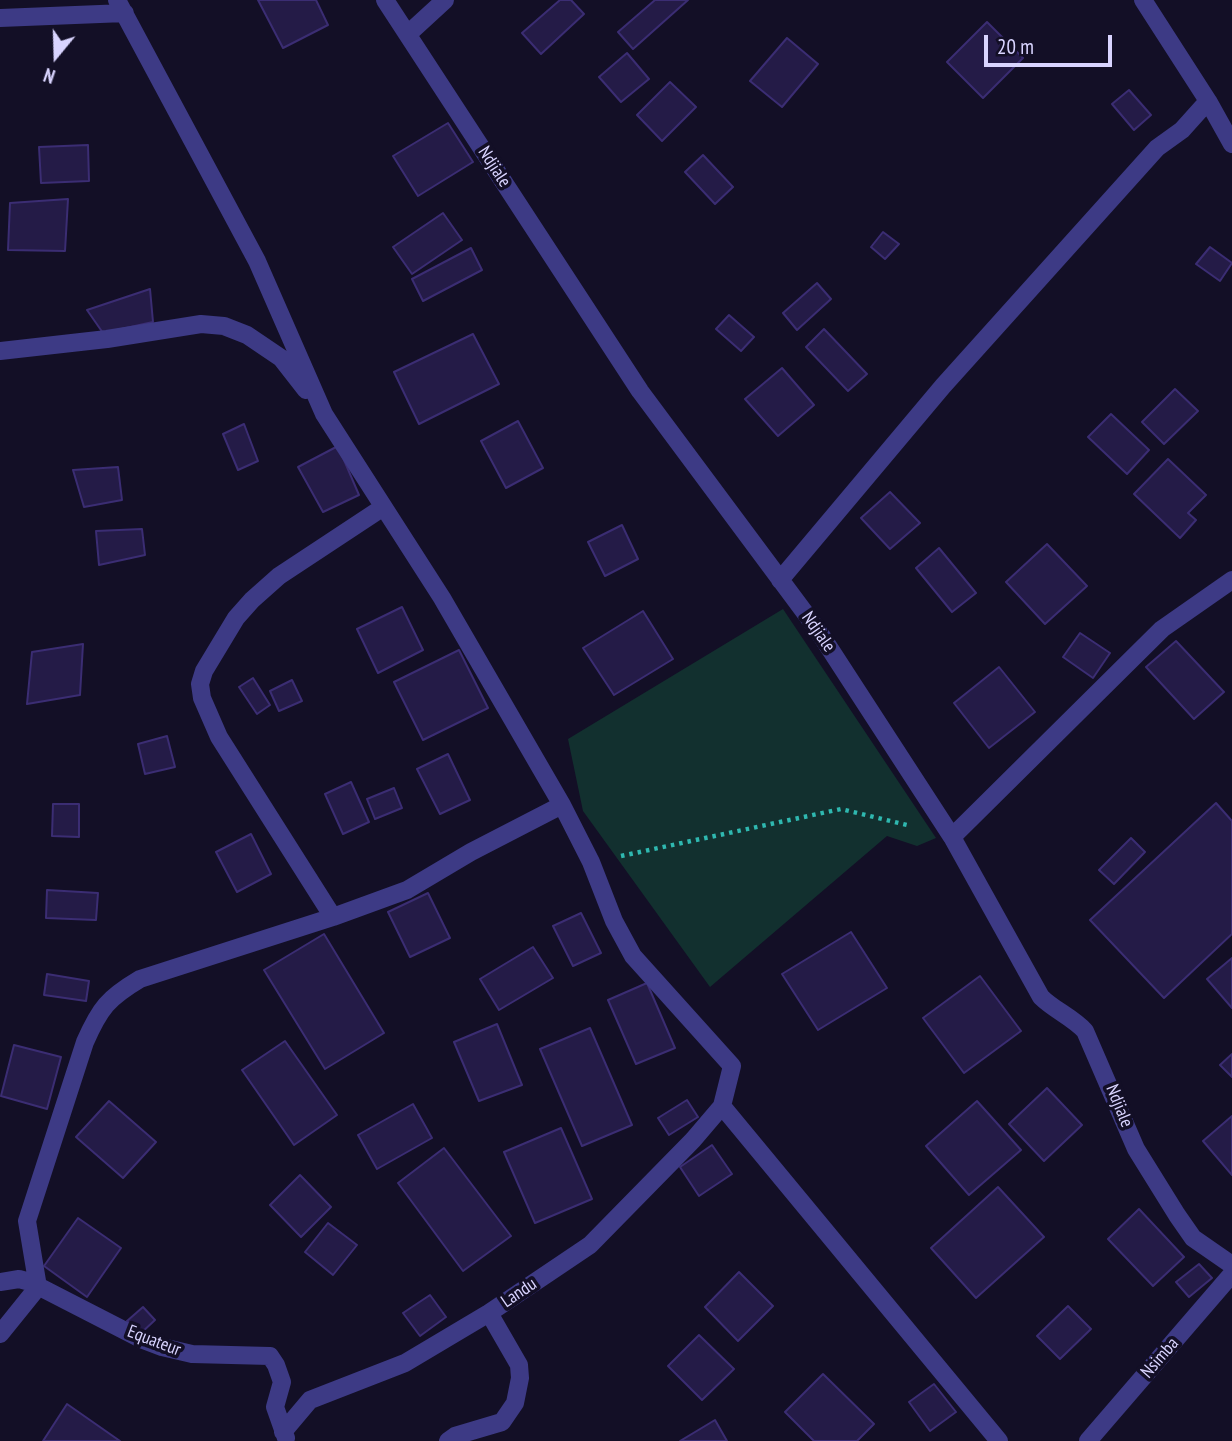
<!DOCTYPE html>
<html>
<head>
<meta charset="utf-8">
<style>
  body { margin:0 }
  #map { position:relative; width:1232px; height:1441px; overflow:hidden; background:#130f26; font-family:"PT Sans Narrow",sans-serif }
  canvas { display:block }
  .north { position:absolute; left:21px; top:21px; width:70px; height:70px; -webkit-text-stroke:5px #130f26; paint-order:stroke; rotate:199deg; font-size:19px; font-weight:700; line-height:28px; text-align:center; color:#d9d4ff }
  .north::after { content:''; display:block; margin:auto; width:24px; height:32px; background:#d9d4ff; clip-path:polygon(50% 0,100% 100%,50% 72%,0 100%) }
  .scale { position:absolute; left:984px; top:35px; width:128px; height:32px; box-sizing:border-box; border:4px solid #d9d4ff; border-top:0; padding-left:9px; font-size:21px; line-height:24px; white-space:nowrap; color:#d9d4ff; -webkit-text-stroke:5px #130f26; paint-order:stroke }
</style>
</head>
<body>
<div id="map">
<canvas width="1232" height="1441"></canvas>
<div class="north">N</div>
<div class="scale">20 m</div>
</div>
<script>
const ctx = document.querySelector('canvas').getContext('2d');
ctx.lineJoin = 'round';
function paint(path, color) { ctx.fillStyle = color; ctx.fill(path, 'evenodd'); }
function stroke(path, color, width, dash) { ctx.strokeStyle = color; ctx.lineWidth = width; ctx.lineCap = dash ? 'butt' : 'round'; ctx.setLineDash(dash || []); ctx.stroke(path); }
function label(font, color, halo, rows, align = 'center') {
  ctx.font = font + ' "PT Sans Narrow",sans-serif'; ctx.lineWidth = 7; ctx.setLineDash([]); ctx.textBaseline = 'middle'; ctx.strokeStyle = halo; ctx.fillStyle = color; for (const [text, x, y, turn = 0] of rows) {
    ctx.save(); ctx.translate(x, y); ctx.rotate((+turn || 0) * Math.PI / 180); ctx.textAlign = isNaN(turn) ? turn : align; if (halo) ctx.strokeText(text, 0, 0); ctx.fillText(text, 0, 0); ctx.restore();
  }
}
const green = new Path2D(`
  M783,609L936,838L917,846L887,836L710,987L583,811L568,739Z`);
const building = new Path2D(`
  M258,0H316L328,25L283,48Z
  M560,0H571L584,14L541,54L522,33Z
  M655,0H688L633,49L618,32Z
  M987,22L1023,58L983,98L947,62Z
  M787,38L818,64L782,107L750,81Z
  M627,53L649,79L621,102L599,77Z
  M670,82L696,107L662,141L637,115Z
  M1129,90L1151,115L1134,130L1112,104Z
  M448,123L473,162L418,196L393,156Z
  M88,145L89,181L41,183L39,147Z
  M703,155L733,187L715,204L685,172Z
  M68,199L65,251L8,250L10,203Z
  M443,213L462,240L412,274L393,247Z
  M883,232L899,244L885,259L871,247Z
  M1210,247L1232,263L1220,281L1196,264Z
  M471,248L482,270L423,301L412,279Z
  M817,283L831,299L797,330L783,313Z
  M150,289L153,322L103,333L87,310Z
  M729,315L754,337L741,351L716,329Z
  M824,329L867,374L848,391L806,347Z
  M473,334L499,384L419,424L394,372Z
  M782,368L814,405L778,436L745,399Z
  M1175,389L1198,411L1164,444L1142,422Z
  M1111,414L1149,450L1127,474L1088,437Z
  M518,421L543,468L506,488L481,441Z
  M244,424L258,461L238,470L223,434Z
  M338,446L359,495L323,512L298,467Z
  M1168,459L1206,495L1188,513L1196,520L1180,538L1134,494Z
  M118,467L122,500L84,507L73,470Z
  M890,492L920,523L890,549L861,518Z
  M622,525L638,559L605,576L588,542Z
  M142,529L145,555L99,565L96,531Z
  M1047,544L1087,586L1045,624L1006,582Z
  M939,548L976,593L952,612L916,568Z
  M402,607L423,650L378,673L357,629Z
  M643,611L673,659L614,695L583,648Z
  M1080,633L1110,653L1093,678L1063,657Z
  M1176,641L1224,692L1194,719L1146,667Z
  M83,644L80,695L27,704L32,652Z
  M459,650L488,708L423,740L394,682Z
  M999,667L1035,712L989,748L954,703Z
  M253,678L270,705L257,714L239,687Z
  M292,680L302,701L279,711L270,691Z
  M167,736L175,767L145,774L138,744Z
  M448,754L470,800L440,814L417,769Z
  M351,782L369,822L343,834L325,794Z
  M394,788L402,808L375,819L367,799Z
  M1216,803L1232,821V934L1164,998L1090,920Z
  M53,804H79V837L52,836Z
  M251,834L271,874L237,892L216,852Z
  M1131,838L1145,852L1114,884L1099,870Z
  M47,890L98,893L96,920L46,918Z
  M428,893L450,938L410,957L388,912Z
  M581,913L601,953L573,966L553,926Z
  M851,932L887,988L818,1030L782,974Z
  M324,934L384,1033L325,1069L264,970Z
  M533,947L553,978L499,1010L480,979Z
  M1232,958V1008L1207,979Z
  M47,974L89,981L86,1001L44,995Z
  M980,976L1021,1031L964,1073L923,1018Z
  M647,983L675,1048L636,1064L608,1000Z
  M497,1024L522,1085L479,1101L454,1042Z
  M590,1028L632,1125L582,1146L540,1049Z
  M285,1041L337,1115L294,1145L242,1070Z
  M14,1045L61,1057L47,1109L1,1096Z
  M1232,1054V1077L1220,1065Z
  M1047,1088L1082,1125L1044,1161L1009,1124Z
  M687,1100L698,1117L669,1135L658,1118Z
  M109,1101L156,1142L123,1178L76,1137Z
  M977,1101L1021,1150L969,1195L926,1146Z
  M413,1104L432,1138L377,1169L358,1135Z
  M1232,1116V1175L1203,1141Z
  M561,1128L592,1199L535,1223L504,1152Z
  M712,1145L732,1174L699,1196L680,1167Z
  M444,1148L511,1236L463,1271L398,1183Z
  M300,1175L331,1207L301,1237L270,1205Z
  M998,1187L1044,1237L976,1298L931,1248Z
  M1139,1209L1184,1257L1153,1286L1108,1239Z
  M78,1218L121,1248L87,1297L44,1266Z
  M328,1223L357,1245L333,1275L305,1252Z
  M1199,1264L1212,1278L1189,1297L1176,1282Z
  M739,1272L773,1306L738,1341L705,1307Z
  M430,1295L446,1317L420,1336L403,1313Z
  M1068,1306L1091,1329L1060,1359L1037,1336Z
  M143,1307L155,1320L140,1334L127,1321Z
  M699,1335L734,1369L702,1400L668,1366Z
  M823,1374L874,1424L857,1441H814L785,1412Z
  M934,1384L956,1412L930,1431L909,1402Z
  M67,1404L120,1441H43Z
  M715,1420L727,1441H680Z`);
const path = new Path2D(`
  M621,856L841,809L907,825`);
const street = new Path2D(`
  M117,0L257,261L324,414L442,598L562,805L591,862L614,921L633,956L732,1066L722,1106L999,1441
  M385,0L640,391L817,629L952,837L1041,997C1054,1010 1072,1017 1085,1031L1136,1149L1177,1215L1193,1238L1232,1265
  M1143,0L1208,101L1232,144
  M0,18L125,13
  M408,34L445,0
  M0,351L107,339L201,324L224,326L247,335L281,358L306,390
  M780,580L943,386L1157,148L1182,130L1208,101
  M952,837L1162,629L1232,580
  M333,917L219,737L202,698L200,684L204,671L236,618L252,600L279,576L382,508
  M0,1282L19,1279L30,1282L141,1339L162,1347L192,1354L270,1356L276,1365L282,1382L275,1407L286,1438
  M0,1334L38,1287L27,1221L85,1042C100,1008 108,998 140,979L333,917L407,890L471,852L562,805
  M283,1432L310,1400L405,1363L489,1313L590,1245L693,1140L722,1106
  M448,1441L455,1436L502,1422L515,1403L520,1378L519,1365L489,1313
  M1088,1441L1232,1274`);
const streetNames = [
  ["Ndjiale",494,167,57],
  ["Ndjiale",818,632,55],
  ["Ndjiale",1119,1106,68],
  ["Landu",519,1293,-34],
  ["Equateur",154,1341,21],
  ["Nsimba",1160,1358,-49]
];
paint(green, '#12302f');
paint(building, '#241b47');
stroke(building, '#3b2d73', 2);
stroke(path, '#2fb8b0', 4.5, [3.5, 5]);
stroke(street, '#3d3a85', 18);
label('18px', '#d9d4ff', '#130f26', streetNames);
</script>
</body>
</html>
